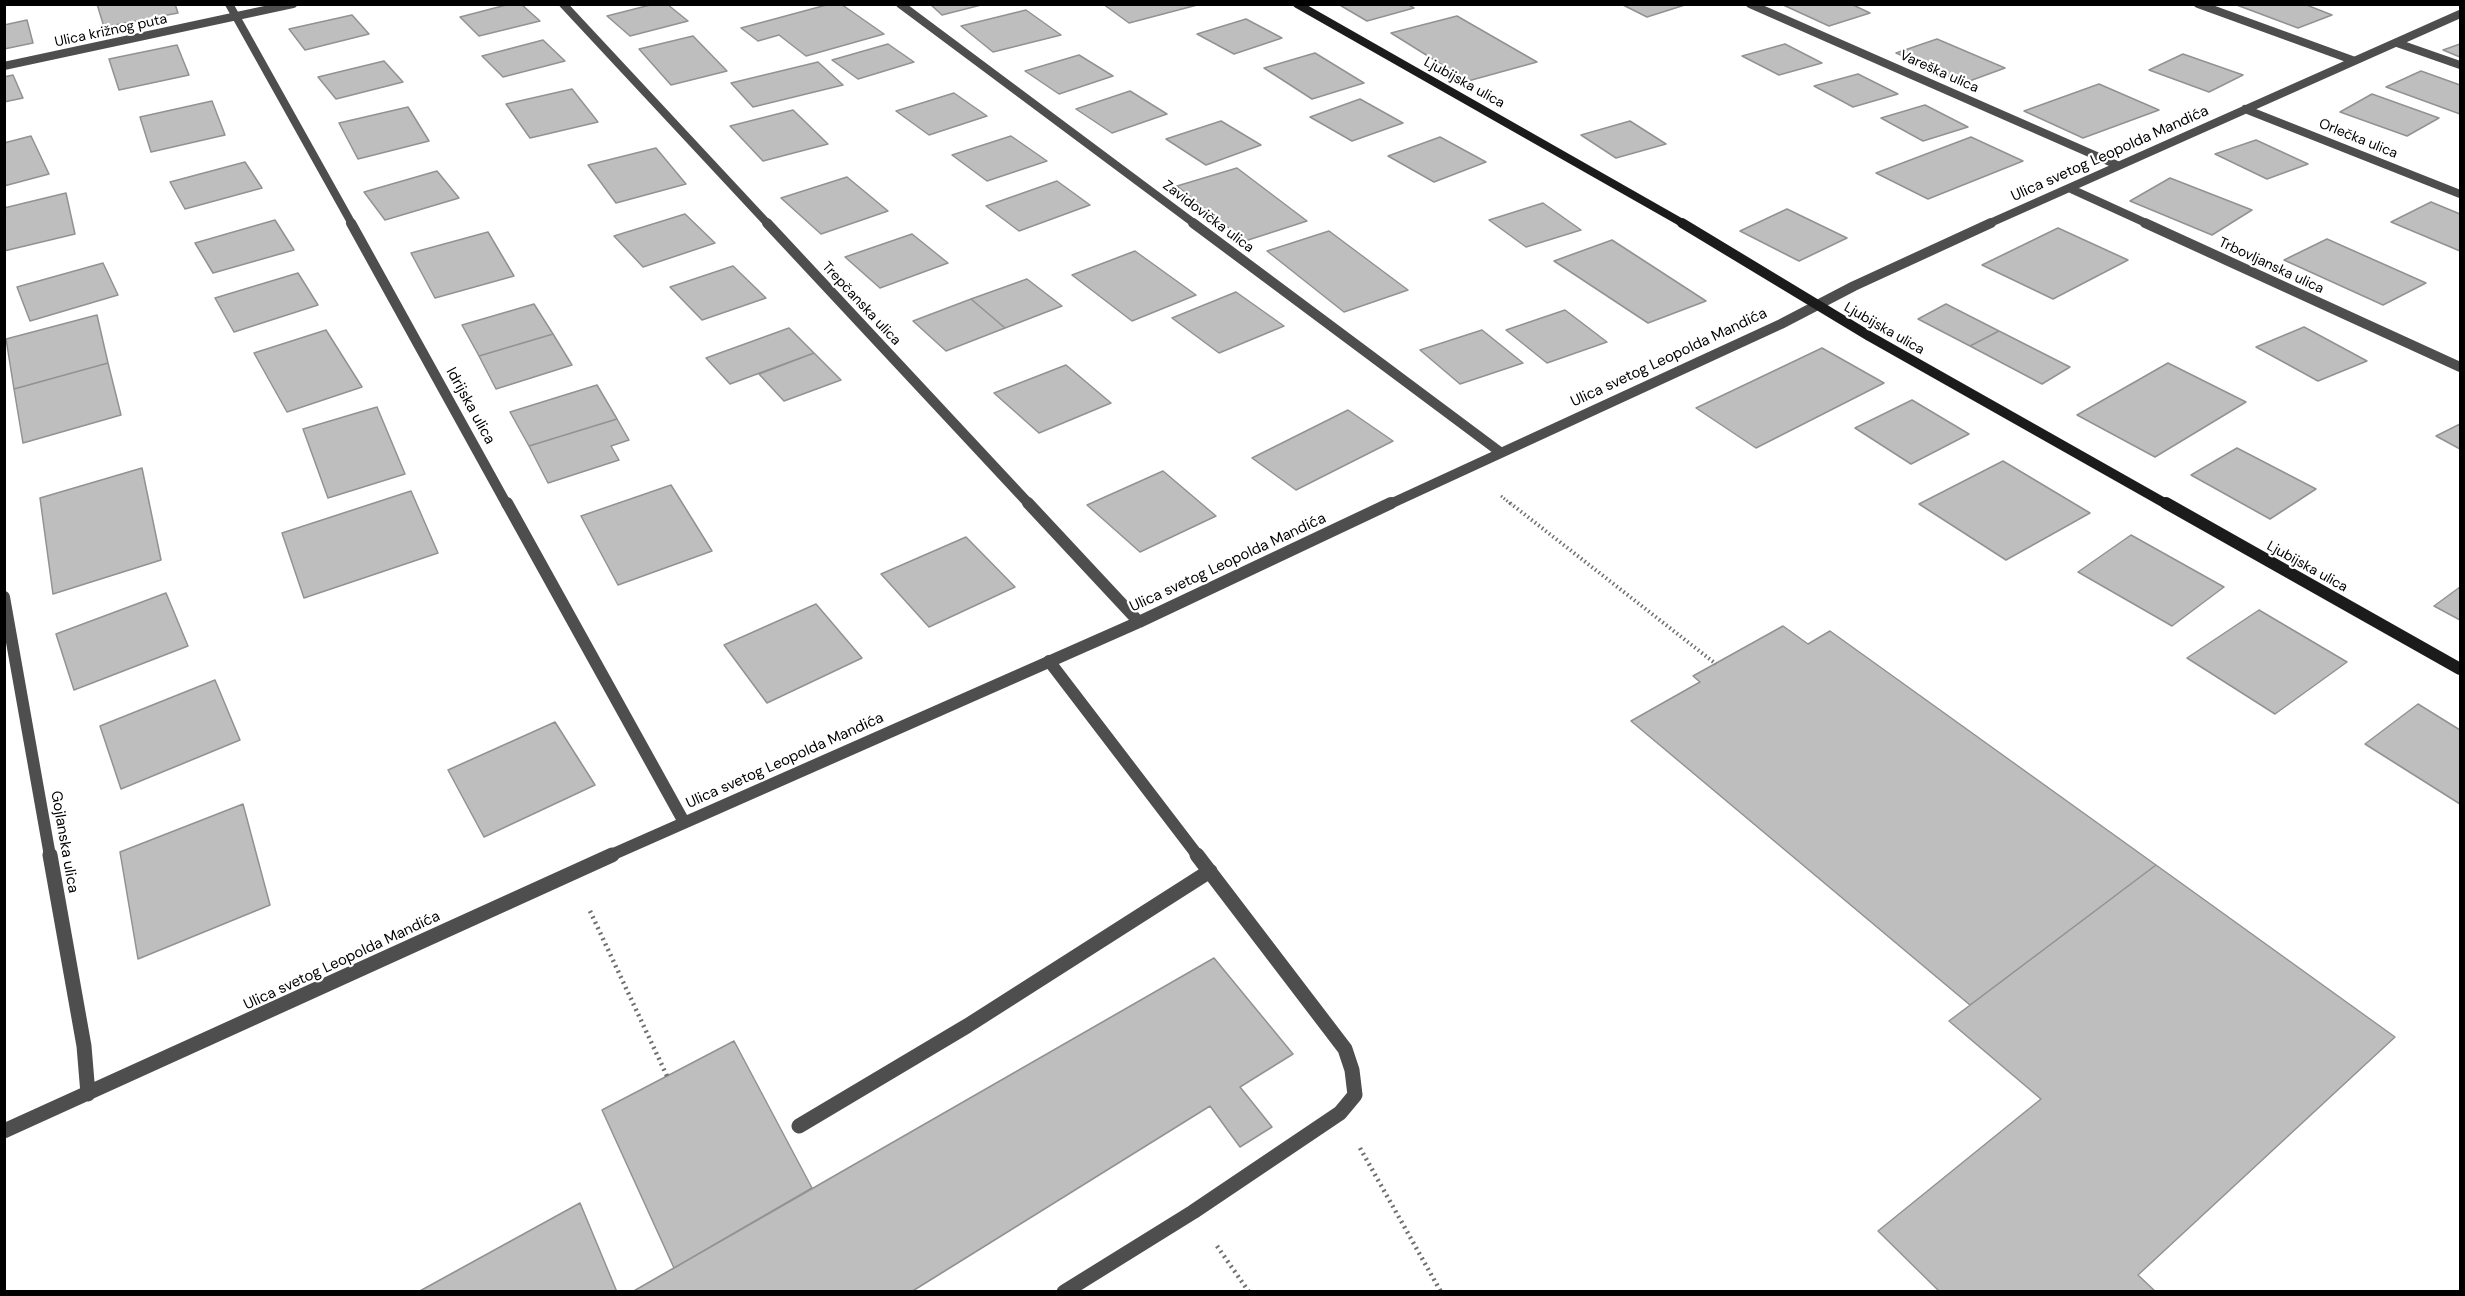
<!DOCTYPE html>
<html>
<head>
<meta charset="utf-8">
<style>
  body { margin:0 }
  #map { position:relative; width:2465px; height:1296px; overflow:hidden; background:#fff; font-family:"DM Sans",sans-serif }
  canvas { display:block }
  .frame { position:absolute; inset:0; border:6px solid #000; pointer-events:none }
</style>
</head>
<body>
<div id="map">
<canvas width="2465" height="1296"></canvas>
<div class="frame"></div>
</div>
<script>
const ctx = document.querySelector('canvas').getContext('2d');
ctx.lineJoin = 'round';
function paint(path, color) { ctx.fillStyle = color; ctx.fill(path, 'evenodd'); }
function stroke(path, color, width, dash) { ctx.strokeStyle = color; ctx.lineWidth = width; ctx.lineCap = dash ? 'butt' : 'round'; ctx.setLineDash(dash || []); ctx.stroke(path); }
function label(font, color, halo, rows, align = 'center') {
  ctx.font = font + ' "DM Sans",sans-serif'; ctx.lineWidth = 4.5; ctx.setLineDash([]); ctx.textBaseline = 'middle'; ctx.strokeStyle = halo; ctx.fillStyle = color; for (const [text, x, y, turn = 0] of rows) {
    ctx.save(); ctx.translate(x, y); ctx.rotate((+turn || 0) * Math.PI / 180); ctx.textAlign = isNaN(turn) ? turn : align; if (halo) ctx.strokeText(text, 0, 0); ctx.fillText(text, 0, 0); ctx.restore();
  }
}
const building = new Path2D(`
  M97,4H175L178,13L104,27Z
  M510,4H521L540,21L479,36L460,17Z
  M654,4H667L688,21L630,36L607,16Z
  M830,4H841L884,34L806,56L779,35L758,41L741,28Z
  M930,4H985L942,15Z
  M1103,4H1201L1129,23Z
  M1338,4H1407L1414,8L1367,21Z
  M1621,4H1688L1647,17Z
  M1781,4H1851L1870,13L1829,26Z
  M2234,4H2304L2332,15L2298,28Z
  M1026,10L1061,35L993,52L961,26Z
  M352,15L369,34L305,50L289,29Z
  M1457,16L1537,62L1468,81L1391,33Z
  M1246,19L1282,38L1234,54L1197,34Z
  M27,20L33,43L4,49V25Z
  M693,36L727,71L671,85L639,49Z
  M1937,39L2005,68L1964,83L1896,53Z
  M543,40L565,61L503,77L482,56Z
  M888,44L914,62L858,79L832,60Z
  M1785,44L1822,63L1779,75L1742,56Z
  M2460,44V57L2443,50Z
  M177,45L189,75L119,90L109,59Z
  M1315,53L1364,83L1312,99L1264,68Z
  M2183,54L2243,75L2209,92L2149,70Z
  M1079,55L1113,76L1059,94L1025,71Z
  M384,61L403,82L336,99L318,77Z
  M818,62L843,85L753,107L731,83Z
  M2421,71L2460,85V114L2386,87Z
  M1858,74L1898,94L1853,107L1814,86Z
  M13,75L23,98L4,102V77Z
  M2099,84L2159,110L2083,138L2024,111Z
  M572,89L598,122L530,138L506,104Z
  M1130,91L1167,114L1112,133L1076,109Z
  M954,93L987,116L929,135L896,111Z
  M2372,94L2439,118L2407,136L2340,112Z
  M1360,99L1403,123L1352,141L1310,117Z
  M212,101L225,135L151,152L140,117Z
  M1925,105L1968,127L1923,141L1881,118Z
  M408,107L429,141L358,159L339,123Z
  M793,110L828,144L763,161L730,126Z
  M1221,121L1261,145L1206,165L1166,139Z
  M1630,121L1666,144L1616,158L1581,135Z
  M31,136L49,174L4,186V143Z
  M1011,136L1047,161L987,181L952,155Z
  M1440,137L1486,162L1434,182L1388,156Z
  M1971,137L2023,161L1928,199L1876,173Z
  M2256,140L2308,164L2267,179L2215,154Z
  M656,148L686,184L616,203L588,165Z
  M245,162L262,188L185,209L170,182Z
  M1237,168L1307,221L1245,241L1177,186Z
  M437,171L459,198L385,220L364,192Z
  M847,177L888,211L821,234L781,198Z
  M2170,178L2252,210L2212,235L2130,201Z
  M1057,181L1090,205L1019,231L986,206Z
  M66,193L75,234L4,251V208Z
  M2431,202L2460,214V251L2391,222Z
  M1543,203L1581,230L1526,247L1489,220Z
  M1787,209L1847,238L1799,261L1740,231Z
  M685,214L715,243L643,267L614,236Z
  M275,220L294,250L213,273L195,243Z
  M2058,228L2128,260L2053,299L1982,265Z
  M1329,231L1408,290L1344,312L1267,251Z
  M488,232L514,276L435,298L411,253Z
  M912,234L948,263L880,288L845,257Z
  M2327,239L2426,283L2383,305L2284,260Z
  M1612,240L1706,301L1648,323L1554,261Z
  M1135,251L1196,295L1132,321L1072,275Z
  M103,263L118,295L30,321L17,287Z
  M733,266L766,298L702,320L670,287Z
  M298,273L318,305L234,332L215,298Z
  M1027,279L1062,306L1005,328L971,299Z
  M1236,292L1284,326L1219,353L1172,318Z
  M971,299L1005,328L946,351L913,321Z
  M534,304L553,334L479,356L462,325Z
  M1946,304L1999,331L1970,346L1918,319Z
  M1565,310L1607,342L1547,363L1506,330Z
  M97,315L108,363L14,389L6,339Z
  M2304,327L2367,361L2318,381L2256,347Z
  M789,328L814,353L730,384L706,358Z
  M326,330L362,387L287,412L254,353Z
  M1482,330L1523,363L1460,384L1420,350Z
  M1999,331L2070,367L2042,384L1970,346Z
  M553,334L572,365L496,389L479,356Z
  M1822,348L1884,383L1756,448L1696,408Z
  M814,353L841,380L784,401L759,374Z
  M108,363L121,415L23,443L14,389Z
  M2168,363L2246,402L2155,457L2077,415Z
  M1066,365L1111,403L1039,433L994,393Z
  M597,385L617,419L529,446L510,412Z
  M1912,400L1969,434L1911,464L1855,428Z
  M377,407L405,474L328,498L303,429Z
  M1348,410L1393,441L1296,490L1252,458Z
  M617,419L629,440L611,446L619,460L548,483L529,446Z
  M2460,424V449L2436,436Z
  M2237,448L2316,489L2270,519L2191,475Z
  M2003,461L2090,513L2006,560L1919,504Z
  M142,468L161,560L53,594L40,498Z
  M1163,471L1216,516L1140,552L1087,505Z
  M671,485L712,551L618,585L581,516Z
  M411,491L438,553L304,598L282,533Z
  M2131,535L2224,587L2172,626L2078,572Z
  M966,537L1015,587L929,627L881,574Z
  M2460,587V620L2434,606Z
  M166,593L188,646L74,690L56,634Z
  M816,604L862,658L767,703L724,645Z
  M2259,610L2347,662L2275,714L2187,658Z
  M1783,626L1808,644L1830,631L2156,865L1970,1005L1631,721L1700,682L1693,676Z
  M215,680L240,740L121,789L100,726Z
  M2418,704L2460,730V804L2365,744Z
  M555,722L595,785L484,837L448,770Z
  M243,804L270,905L138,959L120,852Z
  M2156,865L2395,1037L2138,1275L2156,1292H1940L1878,1231L2041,1099L1949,1021Z
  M1214,958L1293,1054L1240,1087L1272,1127L1240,1147L1210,1106L911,1292H632Z
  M734,1041L812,1188L674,1268L602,1110Z
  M580,1203L617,1292H418Z`);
const pathFar2 = new Path2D(`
  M1501,496L1512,505`);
const pathFar1 = new Path2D(`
  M1510,503L1716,664`);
const path = new Path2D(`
  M590,911L667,1076
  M1360,1148L1441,1292
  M1217,1246L1249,1292`);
const laneFar1 = new Path2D(`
  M1049,661L1198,856`);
const lane = new Path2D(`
  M799,1126L967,1026L1210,871
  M1064,1292L1193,1212L1340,1113L1355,1095L1352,1070L1345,1049L1197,855`);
const streetFar3 = new Path2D(`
  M229,4L352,224
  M563,4L768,224
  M900,4L1195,224
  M1750,4L2117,165
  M2198,4L2355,61
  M2397,43L2460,65
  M4,66L293,4
  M2245,109L2460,194
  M2069,188L2148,224
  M1988,224L2460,14`);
const streetFar2 = new Path2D(`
  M351,223L507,505
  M767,223L1030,505
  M1193,223L1500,452
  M2145,223L2460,367
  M1388,505L1781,324L1854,286L1991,223`);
const streetFar1 = new Path2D(`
  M507,503L684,822
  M1028,503L1139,622
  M4,597L50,856
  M609,856L1139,622L1391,503`);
const street = new Path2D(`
  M50,855L84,1046L88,1094
  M4,1131L612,855`);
const secondaryFar2 = new Path2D(`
  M1297,4L1684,224`);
const secondaryFar1 = new Path2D(`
  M1682,223L1869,336L2168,505`);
const secondary = new Path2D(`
  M2166,503L2460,669`);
const farStreetnames = [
  ["Ulica križnog puta",111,31,-12],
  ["Vareška ulica",1939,72,24],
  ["Ljubijska ulica",1464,83,29],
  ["Orlečka ulica",2358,139,22],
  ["Zavidovička ulica",1208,217,37],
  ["Trbovljanska ulica",2271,266,25],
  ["Trepčanska ulica",861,304,47],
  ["Ljubijska ulica",1884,329,30],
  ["Ljubijska ulica",2307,567,29]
];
const streetNames = [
  ["Ulica svetog Leopolda Mandića",2110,154,-24],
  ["Ulica svetog Leopolda Mandića",1669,358,-25],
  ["Idrijska ulica",470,406,61],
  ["Ulica svetog Leopolda Mandića",1228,563,-25],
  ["Ulica svetog Leopolda Mandića",785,761,-24],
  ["Gojlanska ulica",64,842,80],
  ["Ulica svetog Leopolda Mandića",342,961,-25]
];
paint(building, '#bebebe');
stroke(building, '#929292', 1.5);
stroke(pathFar2, '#707070', 3, [1.5, 2]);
stroke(pathFar1, '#707070', 4, [1.5, 3]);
stroke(path, '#707070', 4.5, [2, 4]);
stroke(laneFar1, '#4e4e4e', 12);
stroke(lane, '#4e4e4e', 15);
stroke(streetFar3, '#4e4e4e', 8);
stroke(streetFar2, '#4e4e4e', 10);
stroke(streetFar1, '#4e4e4e', 12);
stroke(street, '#4e4e4e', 15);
stroke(secondaryFar2, '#1b1b1b', 8);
stroke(secondaryFar1, '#1b1b1b', 10);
stroke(secondary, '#1b1b1b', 12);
label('14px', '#000', '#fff', farStreetnames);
label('15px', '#000', '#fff', streetNames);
</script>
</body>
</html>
